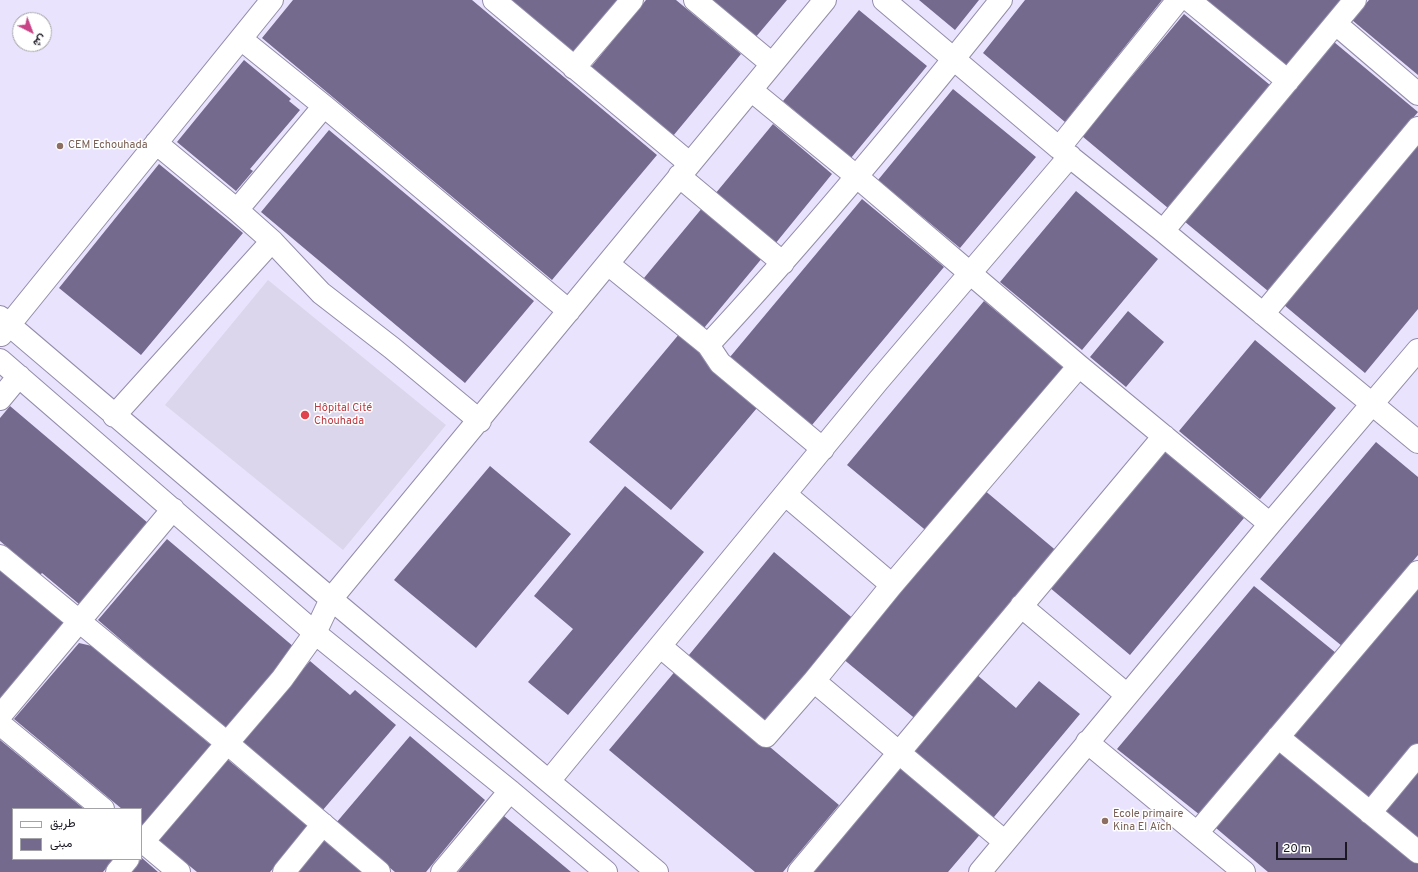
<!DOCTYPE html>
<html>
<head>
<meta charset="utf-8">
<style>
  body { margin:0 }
  #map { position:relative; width:1418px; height:872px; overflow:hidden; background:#eae3fd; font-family:Overpass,Vazirmatn,sans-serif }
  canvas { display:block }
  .legend { position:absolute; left:12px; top:808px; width:130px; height:52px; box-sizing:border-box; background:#fff; border:1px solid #a4a3a7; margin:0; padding:5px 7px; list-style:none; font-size:12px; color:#1b1823 }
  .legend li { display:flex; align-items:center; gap:8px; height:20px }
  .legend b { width:20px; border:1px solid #a4a3a7 }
  .north { position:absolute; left:12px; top:12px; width:40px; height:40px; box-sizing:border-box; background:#fff; border:1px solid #a4a3a7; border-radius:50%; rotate:138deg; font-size:11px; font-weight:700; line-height:16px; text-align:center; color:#1b1823 }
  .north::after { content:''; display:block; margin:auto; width:14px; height:18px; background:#c84487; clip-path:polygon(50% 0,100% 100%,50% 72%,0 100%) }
  .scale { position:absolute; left:1276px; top:842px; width:71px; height:18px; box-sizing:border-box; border:2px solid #1b1823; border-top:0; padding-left:5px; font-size:12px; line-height:14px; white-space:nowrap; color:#1b1823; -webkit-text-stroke:3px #fff; paint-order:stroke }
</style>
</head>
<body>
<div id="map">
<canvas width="1418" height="872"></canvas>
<ul class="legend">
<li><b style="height:5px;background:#fff"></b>طريق</li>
<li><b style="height:11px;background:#746a8e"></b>مبنى</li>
</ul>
<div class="north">ش</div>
<div class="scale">20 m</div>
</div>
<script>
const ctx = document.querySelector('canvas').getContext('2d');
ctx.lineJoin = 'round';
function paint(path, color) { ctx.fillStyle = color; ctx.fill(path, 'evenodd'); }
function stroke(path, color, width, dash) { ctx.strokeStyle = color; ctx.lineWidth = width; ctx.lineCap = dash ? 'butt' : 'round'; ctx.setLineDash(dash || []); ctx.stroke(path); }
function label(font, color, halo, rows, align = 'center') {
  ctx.font = font + ' Overpass,sans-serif'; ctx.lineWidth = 3; ctx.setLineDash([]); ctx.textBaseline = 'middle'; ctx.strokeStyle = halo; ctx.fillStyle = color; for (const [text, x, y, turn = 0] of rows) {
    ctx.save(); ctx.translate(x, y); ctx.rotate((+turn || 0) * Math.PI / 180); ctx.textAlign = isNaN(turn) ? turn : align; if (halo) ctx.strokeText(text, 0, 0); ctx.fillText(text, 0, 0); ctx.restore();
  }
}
const medical = new Path2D(`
  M268,280L446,425L343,550L165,405Z`);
const building = new Path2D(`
  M293,0H472L657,155L552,280L262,38Z
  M510,0H619L574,53Z
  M646,0H676L741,54L673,136L591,67Z
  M709,0H787L755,38Z
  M919,0H979L955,30Z
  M1025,0H1162L1065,122L983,53Z
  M1206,0H1341L1286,66Z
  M1369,0H1418V75L1352,20Z
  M859,10L927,66L851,158L783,101Z
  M1184,14L1270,85L1168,208L1082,136Z
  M1334,42L1418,112L1268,291L1184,221Z
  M244,60L291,99L289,101L300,110L250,169L253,171L236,191L177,142Z
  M953,89L1036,157L960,248L878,180Z
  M773,124L832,174L775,244L715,194Z
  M329,130L534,301L465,383L261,212Z
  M1418,145V309L1365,373L1284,305Z
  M159,164L243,233L141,355L59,288Z
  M1076,191L1158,259L1082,350L1000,282Z
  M862,199L944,267L807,431L725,363Z
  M703,207L763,257L704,328L644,278Z
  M984,301L1066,369L929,533L847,465Z
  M1128,311L1164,342L1126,387L1090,357Z
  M680,333L762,402L671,510L589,442Z
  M1255,340L1336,408L1260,499L1179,431Z
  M10,406L148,523L79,604L42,573L40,575L0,541V418Z
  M1376,442L1418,477V555L1342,646L1260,579Z
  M1163,450L1244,518L1130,655L1049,587Z
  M490,466L571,534L476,648L394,580Z
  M625,486L704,552L568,715L528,682L573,629L534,596Z
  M983,489L1059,553L918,721L842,658Z
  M167,539L294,647L225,729L98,620Z
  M774,552L856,621L765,729L684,661Z
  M0,569L64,622L0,698Z
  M1254,586L1336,653L1200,815L1117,749Z
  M1418,587V748L1371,805L1291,738Z
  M79,643L92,646L211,745L142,826L141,809H122L14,719Z
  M310,661L350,695L355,690L396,725L322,811L241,742Z
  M677,669L839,805L783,872H755L609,750Z
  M976,674L1016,708L1039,681L1080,714L989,823L909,755Z
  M410,736L485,800L426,872H395L336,823Z
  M0,740L84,809H13V859H114L103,872H0Z
  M1283,747L1418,862V872H1268L1216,828Z
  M227,759L309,827L270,872H197L158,840Z
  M901,763L983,831L948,872H811Z
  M1418,763V843L1379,811Z
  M504,816L540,846L571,872H458Z
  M322,839L362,872H294Z
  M142,858L158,872H131Z`);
const minor = new Path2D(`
  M494,0L689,163
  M695,0L772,64
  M884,0L1059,148L1163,231L1418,442
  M1189,0L1288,81
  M1336,24L1418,94
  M241,39L324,106L569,311
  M574,68L632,0
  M751,90L856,176L1079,366L1270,524
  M156,143L237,210L272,241L321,293L392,348L480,421
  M1059,148L1178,0
  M679,176L783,263
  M237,210L324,106
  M1163,231L1355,0
  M608,264L708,345L720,363L823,449
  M1263,314L1418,128
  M0,317L331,599L657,872
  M1,335L272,0
  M708,345C811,234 907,118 1001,0
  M0,360L315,633L510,791L606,872
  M0,399L19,376
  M114,416L272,241
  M786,495L892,585L1079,366
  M0,556L227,743L379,872
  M892,585L814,681L1005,842
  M1021,606L1127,695
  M660,646L766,736L814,681
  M0,716L173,509
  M0,724L103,809
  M1278,737L1418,852
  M1087,742L1244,872
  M549,781L878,381L1070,156
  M1370,813L1418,755
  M1197,833L1418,572
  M141,840L179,872
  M141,844L282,679L315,633L331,599L825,0
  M117,872L128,859
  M284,872L323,824
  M442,872L510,791
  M799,872L1164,436
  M980,872L1270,524L1418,350`);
const markers = [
  [60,146,4,"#8d6e63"],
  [305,415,5,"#e0444e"],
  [1105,821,4,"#8d6e63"]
];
const educationNames = [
  ["CEM Echouhada",68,146],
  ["Ecole primaire",1113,815],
  ["Kina El Aïch",1113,828]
];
const healthNames = [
  ["Hôpital Cité",314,409],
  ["Chouhada",314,422]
];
paint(medical, '#dbd6ec');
paint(building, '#746a8e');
stroke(minor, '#948caa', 24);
stroke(minor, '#fff', 22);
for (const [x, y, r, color] of markers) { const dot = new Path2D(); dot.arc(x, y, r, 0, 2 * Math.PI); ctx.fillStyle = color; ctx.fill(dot); stroke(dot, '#fff', 1.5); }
label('11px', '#785e54', '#fff', educationNames, 'left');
label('11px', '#be3a42', '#fff', healthNames, 'left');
</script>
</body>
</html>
